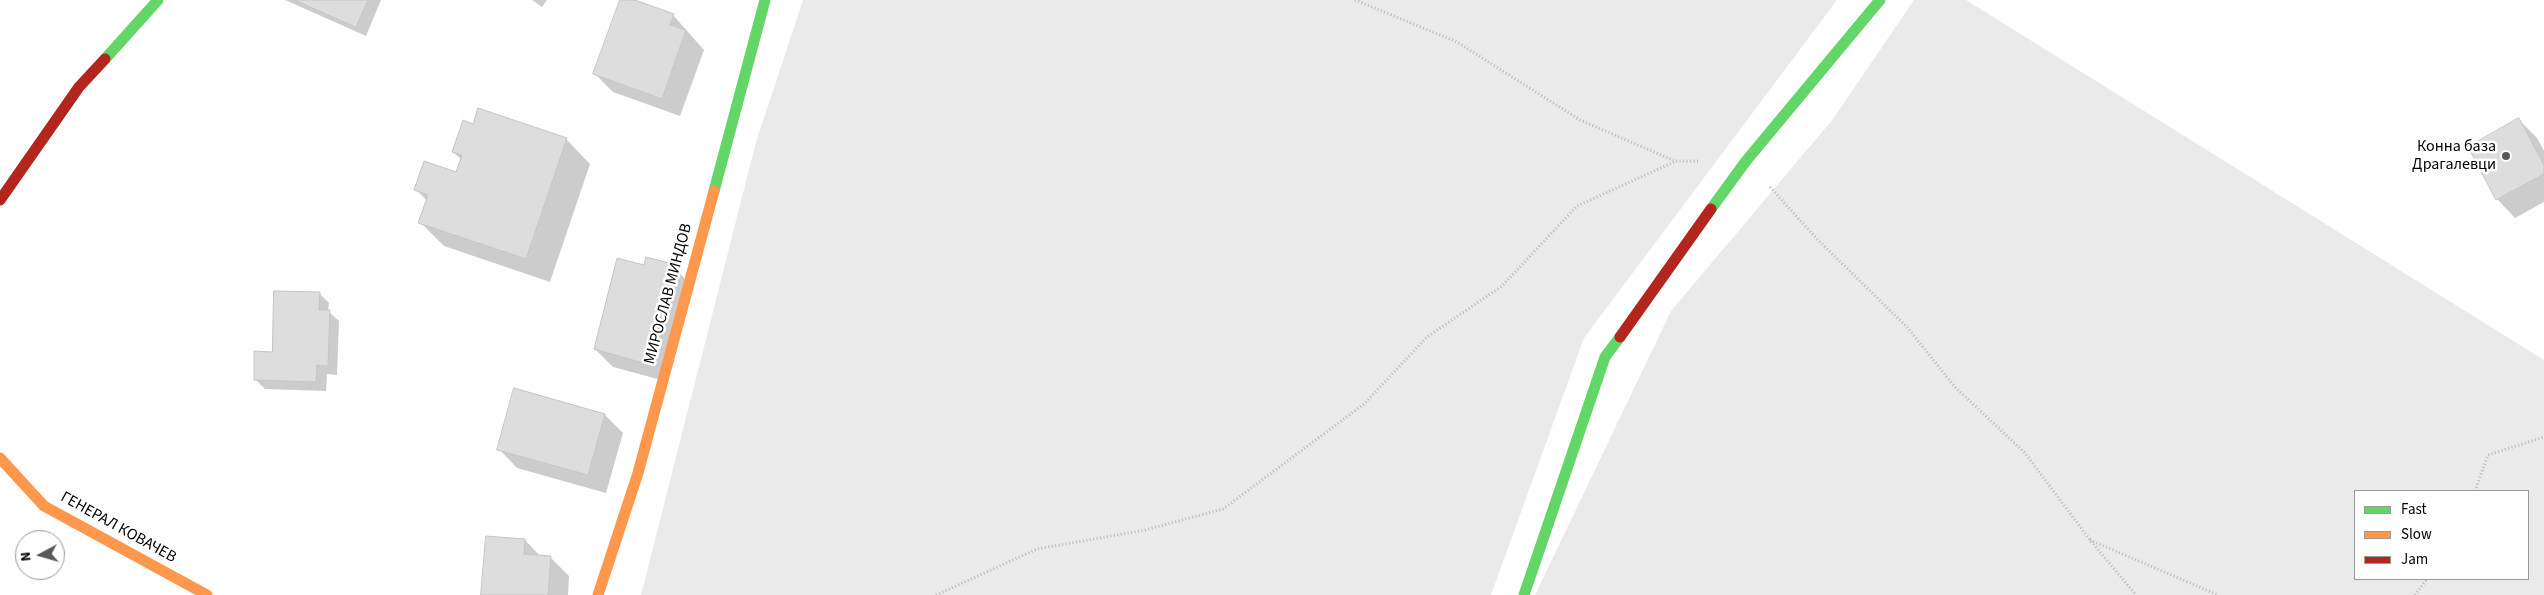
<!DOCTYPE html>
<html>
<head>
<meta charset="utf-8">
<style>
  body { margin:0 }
  #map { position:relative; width:2544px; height:595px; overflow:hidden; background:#fff; font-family:"Source Sans 3",sans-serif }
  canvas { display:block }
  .legend { position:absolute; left:2354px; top:490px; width:175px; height:90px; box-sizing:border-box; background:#fff; border:1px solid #999; margin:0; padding:6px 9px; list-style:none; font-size:15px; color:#000 }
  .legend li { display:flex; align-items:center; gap:10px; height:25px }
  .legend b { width:25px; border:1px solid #999 }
  .north { position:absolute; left:15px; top:530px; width:50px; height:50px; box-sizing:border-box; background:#fff; border:1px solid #999; border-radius:50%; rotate:264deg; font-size:14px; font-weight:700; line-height:20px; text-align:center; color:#000 }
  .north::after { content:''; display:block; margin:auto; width:18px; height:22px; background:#595959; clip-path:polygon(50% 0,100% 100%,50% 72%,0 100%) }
</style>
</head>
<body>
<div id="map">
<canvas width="2544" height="595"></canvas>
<ul class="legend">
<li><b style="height:6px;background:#63d668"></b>Fast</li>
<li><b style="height:6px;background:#ff974d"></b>Slow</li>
<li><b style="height:6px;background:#b3261e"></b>Jam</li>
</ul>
<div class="north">N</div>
</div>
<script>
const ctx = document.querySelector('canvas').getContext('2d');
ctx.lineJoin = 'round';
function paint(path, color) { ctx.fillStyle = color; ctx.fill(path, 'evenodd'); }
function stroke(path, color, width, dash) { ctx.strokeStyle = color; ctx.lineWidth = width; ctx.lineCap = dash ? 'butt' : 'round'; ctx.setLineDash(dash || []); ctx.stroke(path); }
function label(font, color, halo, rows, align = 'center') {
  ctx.font = font + ' "Source Sans 3",sans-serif'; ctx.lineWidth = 5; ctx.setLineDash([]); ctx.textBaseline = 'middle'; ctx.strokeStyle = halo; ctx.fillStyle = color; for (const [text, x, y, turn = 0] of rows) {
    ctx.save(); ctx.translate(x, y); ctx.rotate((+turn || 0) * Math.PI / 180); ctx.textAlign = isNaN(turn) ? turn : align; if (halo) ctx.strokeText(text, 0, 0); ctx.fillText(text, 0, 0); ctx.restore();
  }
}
const green = new Path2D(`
  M803,0H1837L1584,338L1491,595H641L756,142Z
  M1914,0H1966L2544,360V595H1535L1671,311L1833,119ZM2355,491H2528V579H2355Z`);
const shadow = new Path2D(`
  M285,0H381L366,36Z
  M532,0H547L542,7Z
  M621,0H631L673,15L704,50L680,116L613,92L594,73Z
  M2519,120L2537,138L2544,151V202L2515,218L2497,199L2469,147Z
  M473,125L566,139L590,164L550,282L444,246L420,222L427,201L416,189L457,174L462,160L453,152Z
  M672,265L690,284L665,381L613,367L595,349L645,267Z
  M319,293L329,303L328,311L339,321L337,375L327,374L326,391L265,389L255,379Z
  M605,415L623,433L606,493L517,468L499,449Z
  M525,540L541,557L551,558L569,576L568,595H482Z`);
const building = new Path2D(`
  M295,0H368L356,27Z
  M620,0H635L674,14L670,25L686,30L662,99L593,74Z
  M478,108L567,138L526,259L418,223L428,195L414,190L424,161L456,172L462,155L452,152L463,120L473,124Z
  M2519,118L2544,165V174L2496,200L2468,147Z
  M646,257L673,264L647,364L594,349L617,258L644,265Z
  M274,291L320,292L319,310H330L328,366L317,365L316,382L254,380V351L272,352Z
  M514,388L605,414L588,475L497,450Z
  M486,536L525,539L524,554L551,556L548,595H481Z`);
const path = new Path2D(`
  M1355,0L1457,42L1580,120L1675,161H1700
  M1770,187L1817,239L1907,327L1955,387L2025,453L2090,540L2136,595
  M2475,491L2488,455L2544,437
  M2090,540L2218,595
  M936,595L1037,549L1145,530L1223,509L1364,404L1427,337L1502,286L1577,206L1674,162
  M2415,595L2427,579`);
const fast = new Path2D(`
  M105,59L158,0
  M714,191L765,0
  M1711,209L1746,161L1880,0
  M1524,595L1605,357L1620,337`);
const slow = new Path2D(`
  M0,458L44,506L207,595
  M598,595L638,473L714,191`);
const jam = new Path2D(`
  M0,200L79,87L105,59
  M1620,337L1711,209`);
const markers = [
  [2506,156,5,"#595959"]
];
const poiNames = [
  ["Конна база",2496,147],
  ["Драгалевци",2496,165]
];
const streetNames = [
  ["МИРОСЛАВ МИНДОВ",669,294,-75],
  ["ГЕНЕРАЛ КОВАЧЕВ",118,528,29]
];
paint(green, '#eaeaea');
paint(shadow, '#0003');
paint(building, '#ddd');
stroke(building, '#c5c5c5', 1);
stroke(path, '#b8b8b8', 3, [1, 2.5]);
stroke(fast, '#63d668', 11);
stroke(slow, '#ff974d', 11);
stroke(jam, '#b3261e', 11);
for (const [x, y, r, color] of markers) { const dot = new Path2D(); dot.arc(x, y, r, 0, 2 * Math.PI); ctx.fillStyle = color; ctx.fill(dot); stroke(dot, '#fff', 2); }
label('16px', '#000', '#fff', poiNames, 'right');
label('16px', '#000', '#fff', streetNames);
</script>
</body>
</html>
